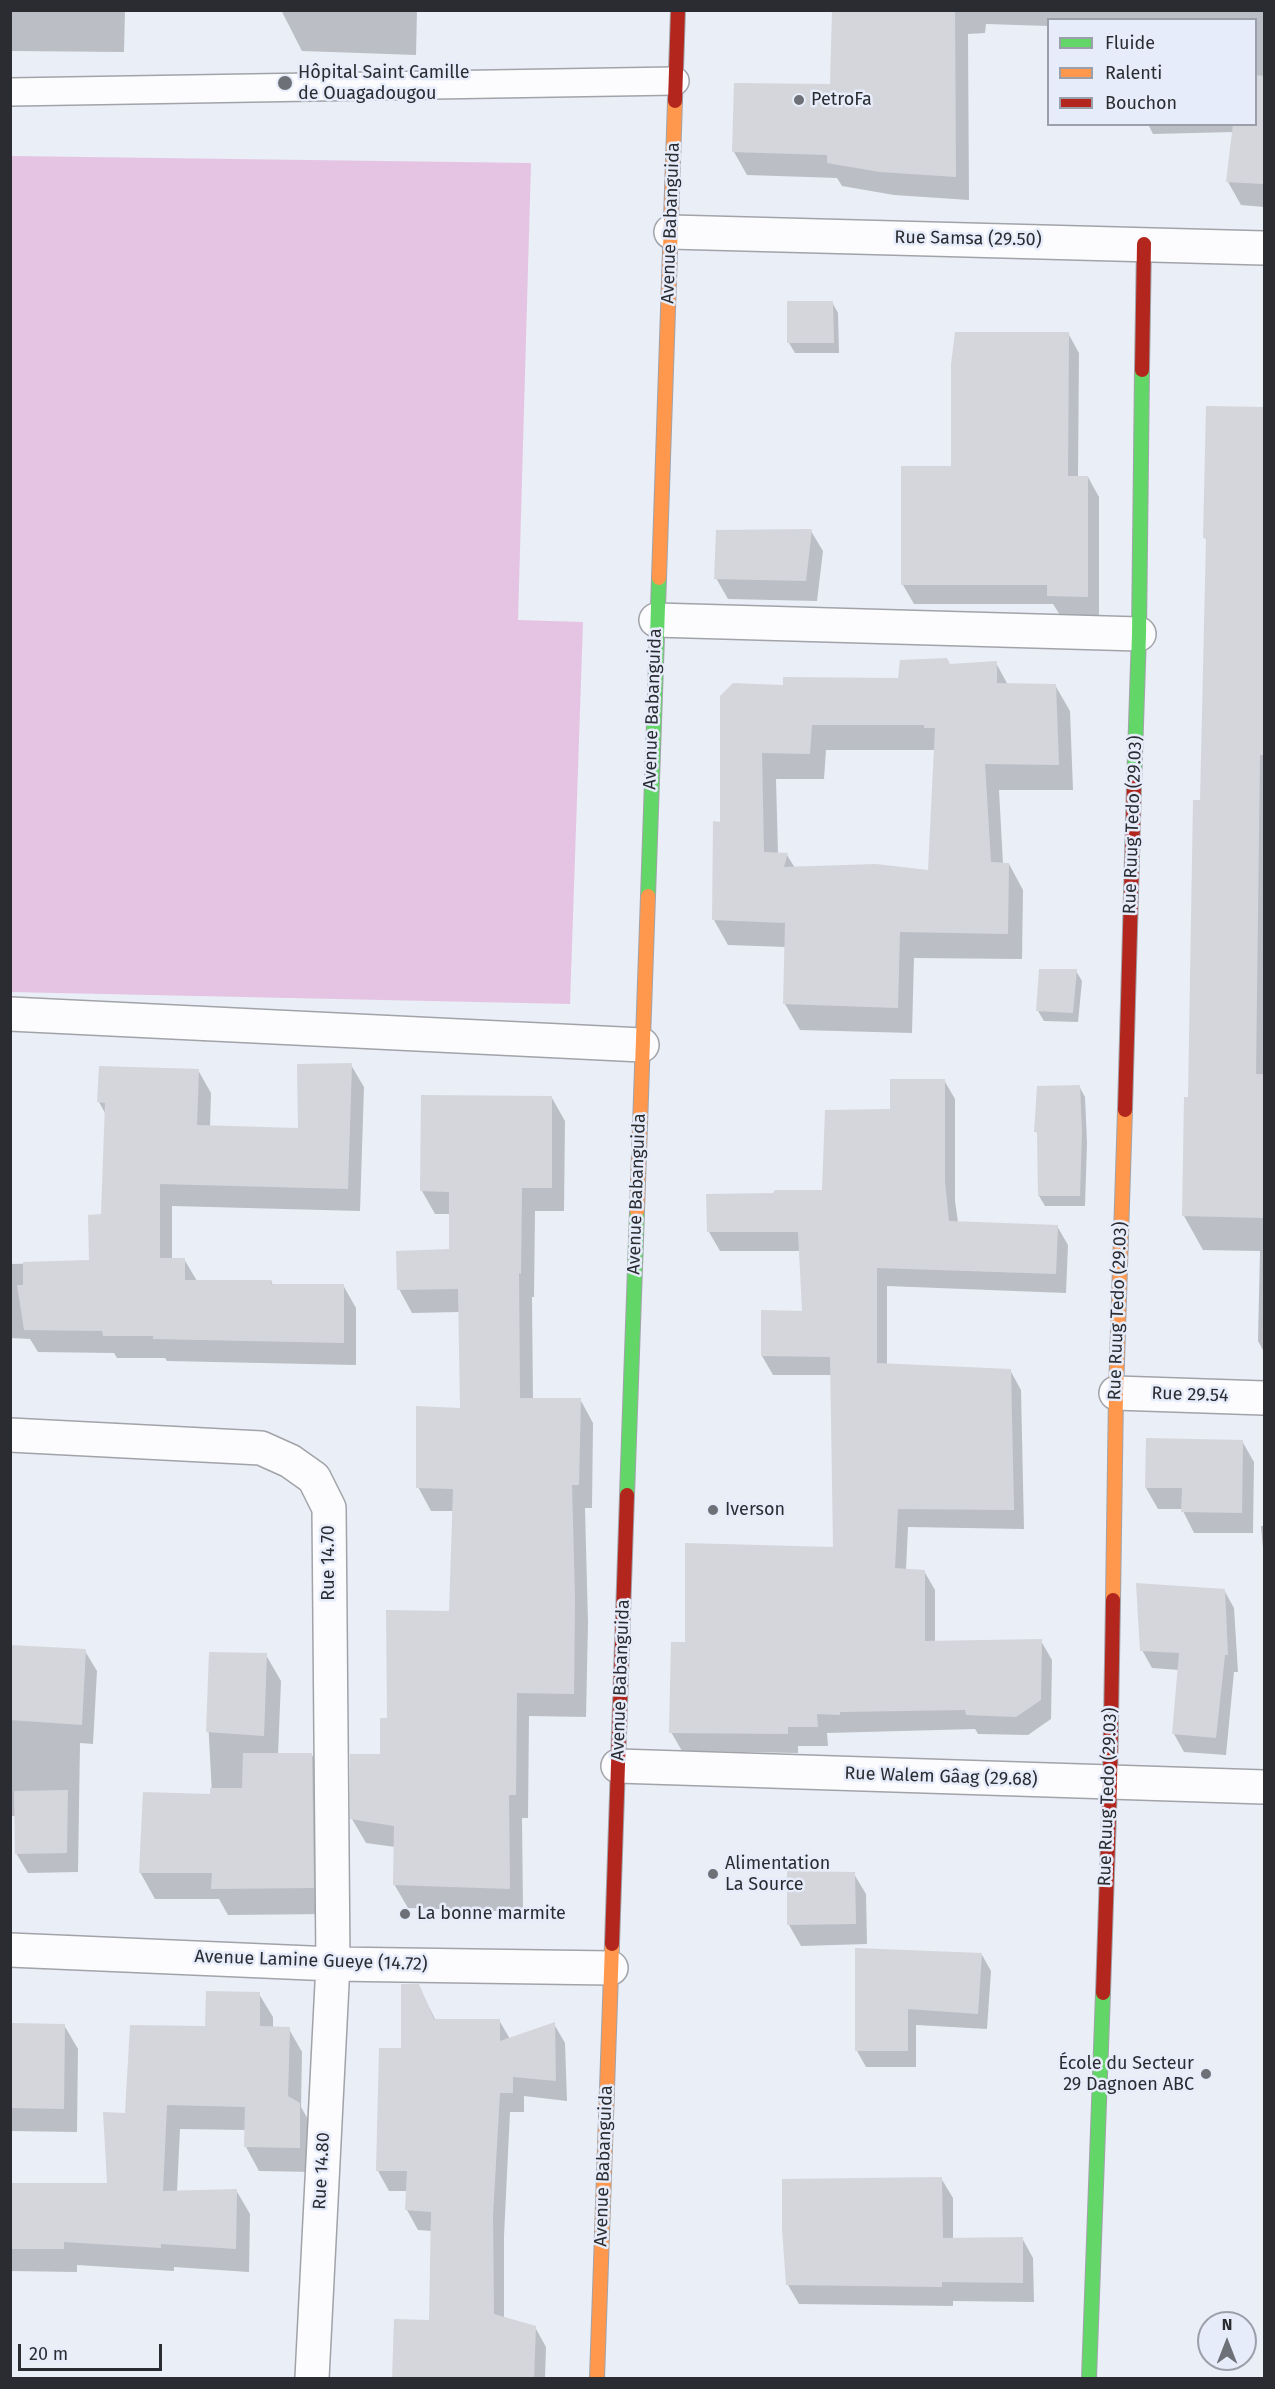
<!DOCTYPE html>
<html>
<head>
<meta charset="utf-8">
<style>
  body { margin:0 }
  #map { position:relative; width:1275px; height:2389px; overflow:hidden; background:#eaeef6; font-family:"Fira Sans",sans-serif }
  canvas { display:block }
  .frame { position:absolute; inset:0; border:12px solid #2a2c31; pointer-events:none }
  .legend { position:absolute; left:1047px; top:18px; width:210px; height:108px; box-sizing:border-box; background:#e6ecfa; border:2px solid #9b9faa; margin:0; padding:8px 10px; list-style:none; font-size:18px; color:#2a2c31 }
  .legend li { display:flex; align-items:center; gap:12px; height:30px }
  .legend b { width:30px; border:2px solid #9b9faa }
  .north { position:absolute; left:1197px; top:2311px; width:60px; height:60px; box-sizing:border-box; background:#e6ecfa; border:2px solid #9b9faa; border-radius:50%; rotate:0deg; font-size:16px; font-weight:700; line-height:24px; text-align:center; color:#2a2c31 }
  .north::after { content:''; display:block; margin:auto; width:21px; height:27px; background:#6d7076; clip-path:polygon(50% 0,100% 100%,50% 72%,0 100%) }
  .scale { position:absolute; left:18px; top:2344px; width:144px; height:27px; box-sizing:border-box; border:3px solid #2a2c31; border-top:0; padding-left:8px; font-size:18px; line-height:21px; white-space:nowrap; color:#2a2c31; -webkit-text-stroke:4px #e6ecfa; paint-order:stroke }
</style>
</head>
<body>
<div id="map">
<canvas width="1275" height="2389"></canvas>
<div class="frame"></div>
<ul class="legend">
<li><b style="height:8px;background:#63d668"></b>Fluide</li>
<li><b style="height:8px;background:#ff974d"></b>Ralenti</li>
<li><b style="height:8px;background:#b3261e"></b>Bouchon</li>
</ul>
<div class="north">N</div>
<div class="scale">20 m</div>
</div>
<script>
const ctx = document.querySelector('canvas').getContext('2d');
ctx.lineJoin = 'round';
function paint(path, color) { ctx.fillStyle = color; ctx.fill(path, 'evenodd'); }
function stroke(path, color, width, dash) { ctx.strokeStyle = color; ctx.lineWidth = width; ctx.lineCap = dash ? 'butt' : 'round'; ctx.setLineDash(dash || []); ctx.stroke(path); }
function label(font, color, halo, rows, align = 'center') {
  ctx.font = font + ' "Fira Sans",sans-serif'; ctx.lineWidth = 5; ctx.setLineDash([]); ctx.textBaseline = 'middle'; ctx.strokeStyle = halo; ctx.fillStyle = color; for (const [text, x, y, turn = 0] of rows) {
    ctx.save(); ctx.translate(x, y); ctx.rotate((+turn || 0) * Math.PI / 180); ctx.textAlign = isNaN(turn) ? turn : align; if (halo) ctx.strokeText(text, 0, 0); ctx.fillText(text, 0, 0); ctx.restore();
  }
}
const forest = new Path2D(`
  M11,156L531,163L518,620L583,622L570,1004L11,992Z`);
const shadow = new Path2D(`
  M10,10H125L124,52L12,51Z
  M281,10H417L416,55L302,51Z
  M834,10H1264V207L1241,205L1228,182L1234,132L1153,134L1148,124H1256V20H1048V26L986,24L985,33L968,34L969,200L894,195L842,186L837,178L747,175L734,152L831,86Z
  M832,302L838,313L839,353H795L789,343Z
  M1068,333L1079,353L1078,477H1088L1099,497V616L1060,615L1053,604H914L903,585Z
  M1264,363V1352L1258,1341L1260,1251L1203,1250L1184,1216L1201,802L1208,542L1205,538L1263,408Z
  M811,531L823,551L817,601L728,599L716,578Z
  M996,663L1008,685H1055L1070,711L1073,790H999L1003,864H1009L1023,890L1022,959L914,958L912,1033L800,1030L785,1004L786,947L728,945L714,920L721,823L785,686L900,680L949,665ZM826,750H935L930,871L795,868L787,855L778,854L776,779H824Z
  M1041,971H1076L1082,981L1078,1022L1044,1021L1038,1011Z
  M351,1065L364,1087L360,1211L172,1206V1260L184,1259L197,1281H271L273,1285H343L356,1308V1365L167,1361L165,1358H117L114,1353L38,1352L30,1339L10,1338V1264L91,1262L103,1216L106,1115L99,1102L198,1070L211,1093L210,1127L300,1129Z
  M944,1080L955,1099V1201L958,1222L1057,1226L1068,1245L1066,1293L887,1286V1365L1010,1370L1021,1390L1024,1529L908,1527L906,1570L924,1571L935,1590V1642L1041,1641L1052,1660L1051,1719L1028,1735L978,1734L975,1729L827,1733L828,1746H798V1753L682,1751L671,1732L687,1644L834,1548L832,1375H773L762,1356L804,1312L800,1251H720L709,1232L824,1192L892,1111Z
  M1079,1086L1085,1097L1087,1143L1085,1206H1045L1039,1196L1038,1135L1036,1131Z
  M552,1098L565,1121L564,1211H535L534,1297H532L533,1399H580L593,1423L592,1508H585L588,1623L586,1717L529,1716L528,1818H522L523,1912L408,1908L394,1884L395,1847L366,1843L352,1819L381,1755L389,1719L451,1613L454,1511H431L418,1487L461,1410L460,1312L412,1313L399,1289L451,1251V1214H435L422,1191Z
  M1147,1440L1242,1441L1254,1462L1253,1533H1194L1182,1509H1158L1146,1488Z
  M1261,1526H1264V1560Z
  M1224,1590L1234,1608L1238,1672H1234L1226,1755L1184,1752L1174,1734L1179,1670L1152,1668L1142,1650Z
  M10,1647L85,1651L97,1671L93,1744L80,1743L78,1872L28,1873L16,1853V1816H10Z
  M266,1655L281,1681L278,1755H312L327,1781L328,1914L228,1915L219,1899H155L140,1872L212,1795L208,1719Z
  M854,1874L866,1894L867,1944L801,1946L789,1925Z
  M857,1950L982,1955L991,1971L987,2029L916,2025V2067H866L857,2051Z
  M418,1985L436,2021L499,2020L510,2039L554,2024L565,2043L567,2101L524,2096V2112H510L504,2236V2319L535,2327L546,2347L545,2378H393L431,2321L432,2231L418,2230L407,2210L408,2191H389L378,2171Z
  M259,1994L273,2017V2028L289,2029L302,2052L301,2107L313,2128V2172L259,2171L246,2147V2130L180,2129L177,2192L236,2190L250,2214L249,2272L174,2267V2271L77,2265V2272L10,2271V2185H108L126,2115L207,2028Z
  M10,2024L64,2025L78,2049L77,2132L10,2131Z
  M941,2178L953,2198V2240L1022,2238L1033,2258L1034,2302L953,2301V2306L799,2304L788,2285Z`);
const building = new Path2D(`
  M832,10H955L956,177L880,172L827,163V155L732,152L734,83L830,84Z
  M1256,75L1264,76V184L1226,182L1233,124H1256Z
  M787,301H833L834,343H787Z
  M955,332H1069L1068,476H1088V597L1047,596V585H901V466H951V364Z
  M1206,406L1264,407V755H1260L1256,1074H1264V1218L1182,1216L1184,1097H1188L1193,800H1200L1206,538H1203Z
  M812,529L806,581L714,579L716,530Z
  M947,658L950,664L997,661V683L1056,684L1059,765L985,764L991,862L1009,863L1008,934L900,932L898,1008L783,1004L785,923L712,920L713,821L720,822V696L733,683L783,685V677L898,678L900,660ZM812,725H924V728H935L928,870L876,864L784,867L788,853L764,852L762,753L810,754Z
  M1039,969H1077L1073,1013L1036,1011Z
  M352,1063L348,1189L160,1184V1258H185V1280H272L271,1284H344V1343L153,1339V1336H103L102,1331L24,1330L17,1285H23V1262L89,1260L88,1215L101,1214L105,1103L97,1102L99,1066L199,1069L197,1125L298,1128L297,1064Z
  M890,1079H945V1181L949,1221L1058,1225L1056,1274L877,1268V1363L1011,1369L1014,1510L898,1509L895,1568L925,1570V1641L1042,1639L1041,1700L1016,1717L966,1715L965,1710L840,1712V1715L817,1714L818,1727H788V1734L669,1733L671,1642H685V1543L833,1547L830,1357L761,1356V1310L802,1311L798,1232H707L706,1194L773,1193L775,1190H822L825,1110L890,1109Z
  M1080,1085L1082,1132L1080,1196H1038L1037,1132H1034L1037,1086Z
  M421,1095L552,1096V1188H522L521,1274L519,1273L520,1398H581L579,1485H572L575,1598L574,1694L517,1693L516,1795H509L510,1889L393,1885L394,1826L350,1819V1754H380V1718H387L386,1610L449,1611L453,1489L416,1488V1406L460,1408L458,1289L397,1290L396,1251L449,1249V1192L420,1191Z
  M1146,1438L1243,1440L1242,1513L1181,1512L1182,1488H1145Z
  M1136,1583L1225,1589L1228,1655H1225L1216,1738L1172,1734L1179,1653L1140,1651Z
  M10,1645L86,1649L82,1725L10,1720Z
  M209,1652L267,1653L264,1736L206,1732Z
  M243,1753H312L314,1888L211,1889L212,1873H139L143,1792L210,1794V1788H242Z
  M68,1790L67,1853L15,1854L14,1791Z
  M787,1871L855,1872L856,1924L787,1925Z
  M855,1948L982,1953L978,2014L908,2009V2051H855Z
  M401,1984H419L434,2019H500V2041L555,2022L556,2081L513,2077V2093H500L493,2215L494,2314L536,2326L534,2379H392L394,2319L429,2320L431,2212L405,2210L407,2171H376L379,2048H401Z
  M206,1991L260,1992V2026L290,2027L288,2096L300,2103V2148L244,2147L245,2107L167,2105L163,2191L237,2189L236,2249L161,2244V2248L64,2242V2249H10V2183H107L103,2112L125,2113L130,2025L205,2026Z
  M10,2023L65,2024L64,2109L10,2108Z
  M942,2177L943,2238L1023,2237V2283L942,2282V2287L786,2285L782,2228V2179Z`);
const lane = new Path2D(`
  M10,92L675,81`);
const street = new Path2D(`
  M671,232L1264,248
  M656,620L1139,634
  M10,1014L642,1045
  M1116,1393L1264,1398
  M10,1435L261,1448L290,1461L314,1478L329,1508L333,1964L312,2378
  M618,1766L1264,1787
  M10,1950L333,1964L611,1968`);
const fast = new Path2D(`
  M1134,785L1139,634L1142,370
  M648,896L659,578
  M627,1495L637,1211
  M1089,2378L1103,1993`);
const slow = new Path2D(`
  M659,578L675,101
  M637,1211L648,896
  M1113,1600L1116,1393L1125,1110
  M597,2378L612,1944`);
const jam = new Path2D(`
  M675,101L678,10
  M1142,370L1144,244
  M1125,1110L1134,785
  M612,1944L627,1495
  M1103,1993L1110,1782L1113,1600`);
const markers = [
  [285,83,8,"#6d7076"],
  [799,100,6,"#6d7076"],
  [713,1510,6,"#6d7076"],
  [713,1874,6,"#6d7076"],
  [405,1914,6,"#6d7076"],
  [1206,2074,6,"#6d7076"]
];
const poiNames = [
  ["Hôpital Saint Camille",298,73],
  ["de Ouagadougou",298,94],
  ["PetroFa",811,100],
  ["Iverson",725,1510],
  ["Alimentation",725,1864],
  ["La Source",725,1885],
  ["La bonne marmite",417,1914],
  ["École du Secteur",1194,2064,"right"],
  ["29 Dagnoen ABC",1194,2085,"right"]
];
const streetNames = [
  ["Avenue Babanguida",671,223,-88],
  ["Rue Samsa (29.50)",968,239,1],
  ["Avenue Babanguida",653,709,-88],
  ["Rue Ruug Tedo (29.03)",1133,825,-88],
  ["Avenue Babanguida",637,1194,-88],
  ["Rue Ruug Tedo (29.03)",1118,1311,-88],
  ["Rue 29.54",1190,1395,2],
  ["Rue 14.70",329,1563,-90],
  ["Avenue Babanguida",621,1680,-88],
  ["Rue Walem Gâag (29.68)",941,1777,2],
  ["Rue Ruug Tedo (29.03)",1108,1797,-88],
  ["Avenue Lamine Gueye (14.72)",311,1961,2],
  ["Avenue Babanguida",604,2166,-88],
  ["Rue 14.80",322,2171,-87]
];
paint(forest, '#e4c4e2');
paint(shadow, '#0003');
paint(building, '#d4d6db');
stroke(lane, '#a1a3a9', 30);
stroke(street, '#a1a3a9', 36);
stroke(fast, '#a1a3a9', 16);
stroke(slow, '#a1a3a9', 16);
stroke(jam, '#a1a3a9', 16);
stroke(lane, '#fcfcfe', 27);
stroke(street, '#fcfcfe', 33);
stroke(fast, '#63d668', 14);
stroke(slow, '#ff974d', 14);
stroke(jam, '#b3261e', 14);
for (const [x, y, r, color] of markers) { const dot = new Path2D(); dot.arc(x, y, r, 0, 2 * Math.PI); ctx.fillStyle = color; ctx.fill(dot); stroke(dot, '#e6ecfa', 2); }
label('18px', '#2a2c31', '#e6ecfa', poiNames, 'left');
label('18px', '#2a2c31', '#e6ecfa', streetNames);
</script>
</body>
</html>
